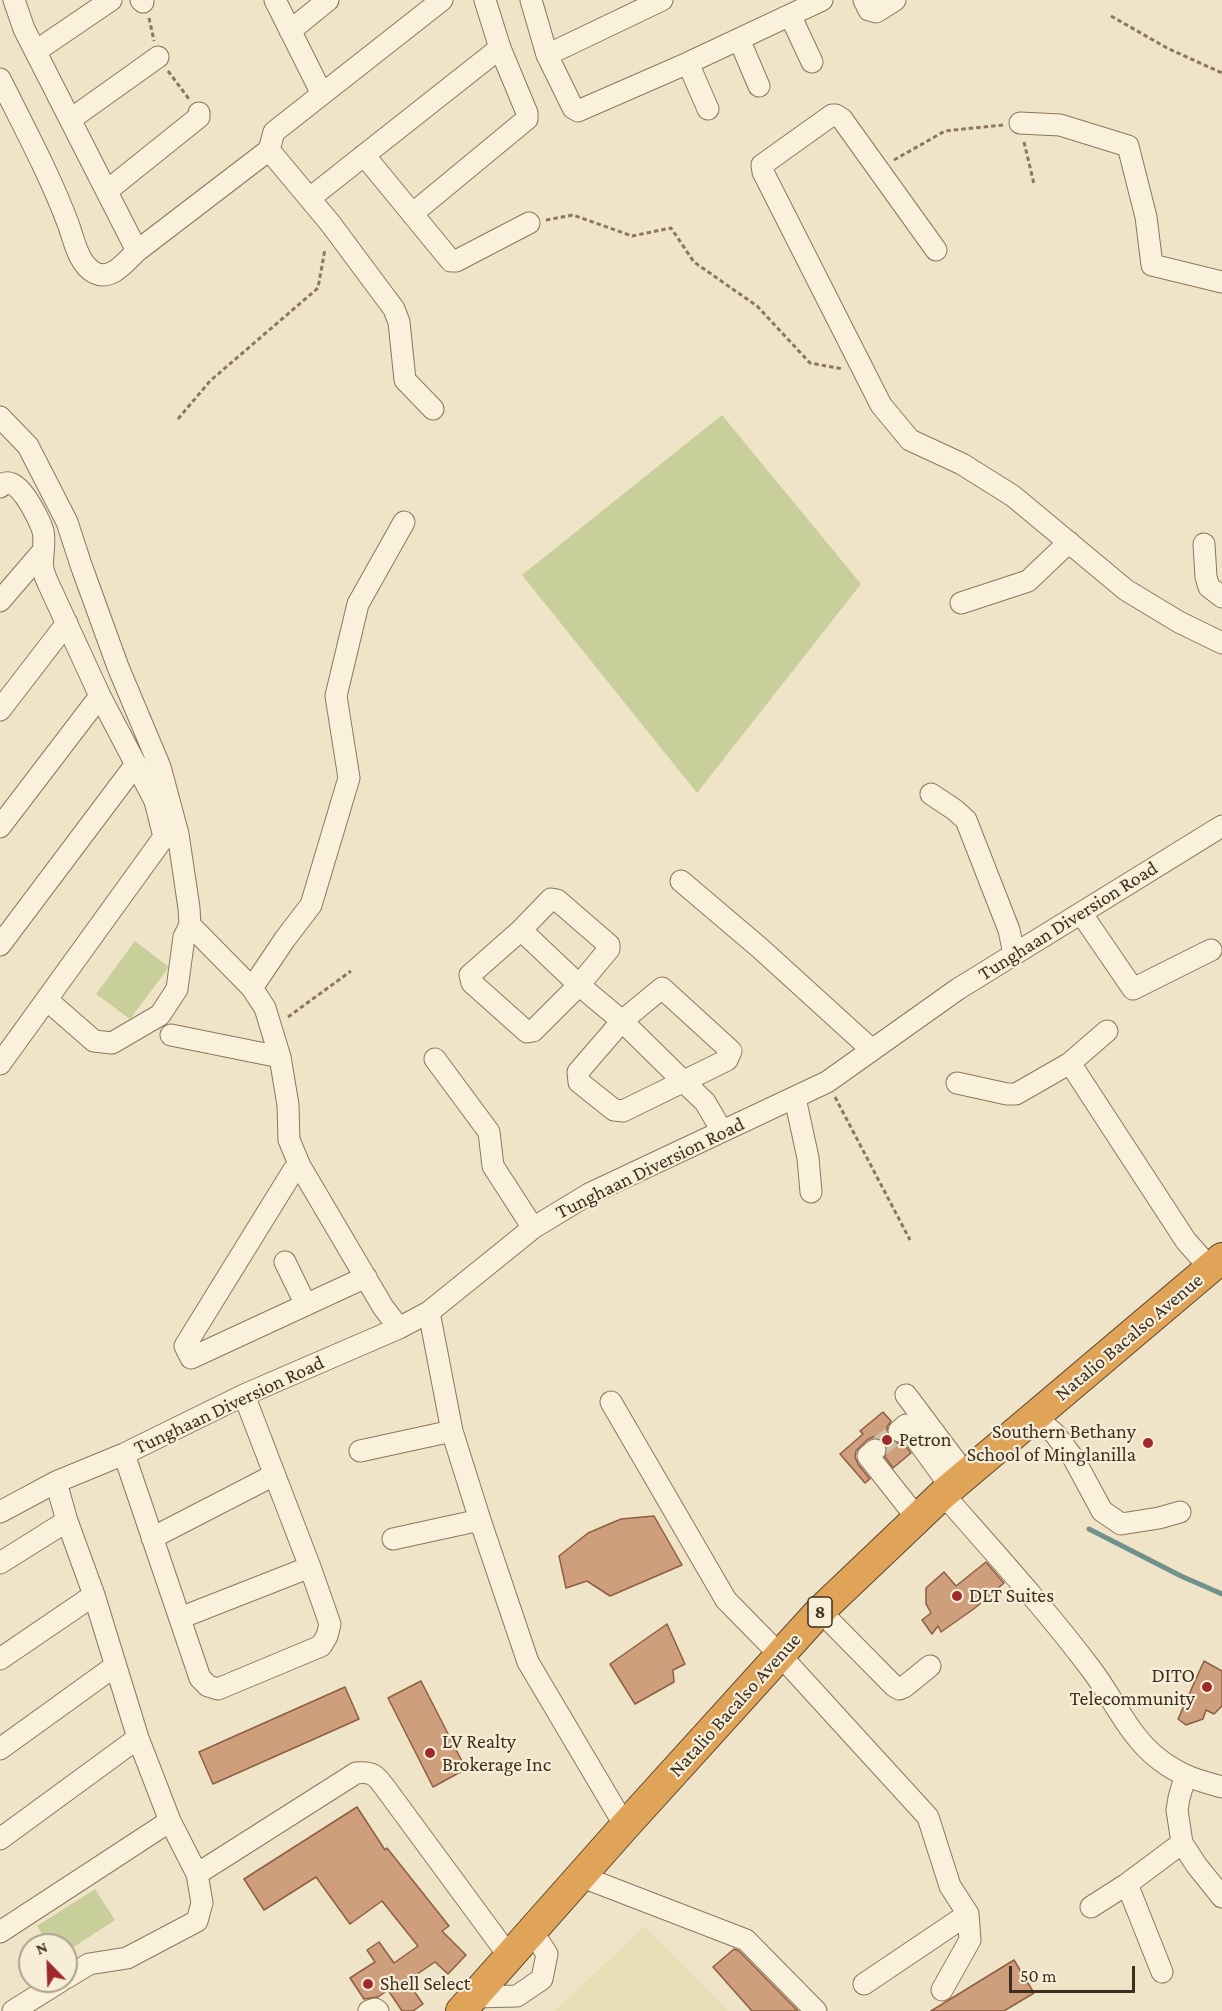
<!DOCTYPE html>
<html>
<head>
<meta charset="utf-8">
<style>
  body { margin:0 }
  #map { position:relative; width:1222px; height:2011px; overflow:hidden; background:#f0e4c8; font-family:"Crimson Pro",serif }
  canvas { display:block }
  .north { position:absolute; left:18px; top:1933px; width:60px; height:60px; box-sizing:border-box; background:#f7eed8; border:2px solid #ada18e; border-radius:50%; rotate:337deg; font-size:16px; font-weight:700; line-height:24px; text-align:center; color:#3d2e20 }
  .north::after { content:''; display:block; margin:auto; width:21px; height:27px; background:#9e2a2b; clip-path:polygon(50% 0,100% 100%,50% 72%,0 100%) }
  .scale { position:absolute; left:1009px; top:1966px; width:126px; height:27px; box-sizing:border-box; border:3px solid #3d2e20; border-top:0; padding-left:8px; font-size:18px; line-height:21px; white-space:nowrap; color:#3d2e20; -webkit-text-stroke:4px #f7eed8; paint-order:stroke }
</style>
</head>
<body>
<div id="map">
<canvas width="1222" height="2011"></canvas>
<div class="north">N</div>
<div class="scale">50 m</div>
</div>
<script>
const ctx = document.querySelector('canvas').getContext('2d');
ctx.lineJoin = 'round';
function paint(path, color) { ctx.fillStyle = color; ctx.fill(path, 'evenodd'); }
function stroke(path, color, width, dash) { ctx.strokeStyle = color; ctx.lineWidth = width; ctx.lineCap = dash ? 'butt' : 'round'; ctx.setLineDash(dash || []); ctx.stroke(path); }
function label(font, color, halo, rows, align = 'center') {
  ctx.font = font + ' "Crimson Pro",serif'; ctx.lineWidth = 4.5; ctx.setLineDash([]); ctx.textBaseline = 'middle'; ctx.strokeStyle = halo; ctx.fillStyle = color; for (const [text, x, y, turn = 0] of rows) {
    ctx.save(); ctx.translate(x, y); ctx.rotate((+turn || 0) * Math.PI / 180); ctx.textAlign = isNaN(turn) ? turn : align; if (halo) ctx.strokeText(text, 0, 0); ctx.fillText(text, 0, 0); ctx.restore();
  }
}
const farmland = new Path2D(`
  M645,1926L728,2011H555Z`);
const green = new Path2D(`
  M722,415L861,584L697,793L522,575Z
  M135,941L169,967L130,1019L96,994Z
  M95,1889L115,1920L66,1952V1945H49L37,1926Z`);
const stream = new Path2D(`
  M1089,1529L1181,1576L1222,1594`);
const building = new Path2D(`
  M883,1412L891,1421L887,1427V1434L889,1439L895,1443H903L911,1453L893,1468L885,1457L888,1448L884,1441L873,1437L867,1440L856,1451L855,1457L858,1464L870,1479L865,1483L840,1454L863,1434L860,1431Z
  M654,1516L682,1565L610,1596L587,1581L566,1588L559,1556L588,1533L621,1519Z
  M986,1562L1004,1583L975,1608L941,1632L938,1626L932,1634L922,1620L931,1613L926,1604V1588L944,1572L956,1586Z
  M667,1624L685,1664L673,1670L674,1682L635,1704L610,1664Z
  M1204,1661L1222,1671V1706L1214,1714L1206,1710L1203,1719L1186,1725L1178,1719Z
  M421,1681L466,1769L433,1787L388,1698Z
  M345,1687L359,1719L213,1784L199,1752Z
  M357,1807L385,1850L387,1848L449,1926L442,1931L466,1955L448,1974L435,1962L407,1981L423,2004L413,2011H402L388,1990L378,1997L364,1999L350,1978L375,1962L367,1950L379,1942L394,1963L418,1946L382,1901L350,1924L316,1877L264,1910L244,1879Z
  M734,1949L739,1951L798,2011H752L713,1967Z
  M1014,1960L1034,1993L1004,2011H931Z`);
const minorTunnel = new Path2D(`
  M875,1450L899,1431`);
const path = new Path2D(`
  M1111,16L1167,48L1222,73
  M149,18L154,41
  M168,71L189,99
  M1024,142L1034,184
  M894,160L945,131L1003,125
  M546,220L573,215L632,236L671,228L694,262L757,306L810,363L843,369
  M178,419L210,381L318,288L325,249
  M288,1017L351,971
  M835,1097L910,1240`);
const minor = new Path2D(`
  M14,0L24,29L137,251
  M141,0L143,2
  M275,0L322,94
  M531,0L547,55L573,108L578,111L688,63L822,0
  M864,0L869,10L876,12L895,0
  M790,15L812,62
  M290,31L328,0
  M739,39L759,86
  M36,51L111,0
  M547,55L662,0
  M688,63L708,109
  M0,79C24,127 50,175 69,226C74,241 79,265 95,273C112,281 126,261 137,251L269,150L274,132L442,0
  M71,119L158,57
  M1020,123L1060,125L1128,146L1146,217L1152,265L1222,282
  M269,150L330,223L394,309L399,322L405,380L433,409
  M364,155L451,261H456L529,223
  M108,190L199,117V113
  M310,198L500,48
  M412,214L527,119V113L500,48L485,0
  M936,250L842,119L836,115H832L762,165L763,172L881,405L910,440L962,464L1013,496L1126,590L1179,622L1222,643
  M0,417L28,446L67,522L81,565L118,667L160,767L178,834L189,908L190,925L252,988L265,1008L280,1057L288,1105L289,1140L300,1166L383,1307L399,1328
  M0,487C15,468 39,518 43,531C46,543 41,557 43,569C44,574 46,579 48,583L100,696L155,801L164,837L0,1064
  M1204,544L1206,577L1209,587L1222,597
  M0,601L43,551
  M961,603L1028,581L1069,542
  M0,710L67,623
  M931,794L955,810L966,820L1009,930L1014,954
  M0,827L100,696
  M681,881L761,949L872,1050
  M551,899L557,900L609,945V949L579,985L533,1031L527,1032L472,983L470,975L521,930Z
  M1081,913L1133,989L1211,950
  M521,930L579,985L622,1021L683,1081L705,1102L722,1131
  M0,945L136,764
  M252,988L285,939L311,905L349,778L336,696L358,604L404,522
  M662,988L731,1051L727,1060L623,1111L614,1110L579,1082L578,1072L622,1021Z
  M47,1000L94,1041L112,1043L160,1015L177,989L184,937L190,925
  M171,1035L280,1057
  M435,1059L489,1132L493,1166L533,1228
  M1070,1063L1186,1241L1210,1268
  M957,1083L1007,1094H1016L1070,1063L1107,1031
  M795,1098L808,1158L811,1192
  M300,1166L293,1171L185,1346L191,1358L366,1277
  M285,1262L306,1305
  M429,1312L452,1431L480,1520L528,1662L625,1826
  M906,1395L966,1475
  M611,1402L726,1600L780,1655L928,1817L950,1886L968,1914L970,1940L942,1990
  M1036,1417L1055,1434L1074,1459L1102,1511L1121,1524L1159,1518L1180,1512
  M899,1431L906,1425L951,1487
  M875,1450L868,1456L917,1518
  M360,1451L452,1431
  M124,1454L200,1678L208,1686L218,1689L321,1646L327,1636L330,1624L310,1567L244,1395
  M56,1482L67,1521L94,1595L138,1738L170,1821L197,1874L202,1903L197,1921L127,1958L89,1964L66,1978
  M943,1494C993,1551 1045,1608 1091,1669C1114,1699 1129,1737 1160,1760C1181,1776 1197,1780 1222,1787
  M0,1512L56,1482L124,1454L244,1395L399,1328L429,1312L533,1228L589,1194L827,1082L958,989L1222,826
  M152,1538L274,1475
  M393,1539L480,1520
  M0,1563L67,1521
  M820,1611L894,1686L899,1689L904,1687L930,1666
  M180,1618L310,1567
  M0,1659L94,1595
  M0,1749L115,1666
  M1185,1777L1179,1798L1177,1810L1182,1843L1197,1866L1222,1897
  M0,1839L138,1738
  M197,1874L356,1773C374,1771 376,1776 386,1789L509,1956
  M580,1876L746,1940L816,2011
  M1091,1907L1127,1884
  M0,1932L170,1821
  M1162,1972L1127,1884L1182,1843
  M864,1984L968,1914
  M473,1997L517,1996L542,1979L547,1954L532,1931
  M13,2011L61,1981
  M369,2011L375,2009L378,2011`);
const highway = new Path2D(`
  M461,2011L625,1826L820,1611L943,1494L1222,1258`);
const markers = [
  [887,1440,6,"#9e2a2b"],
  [1148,1443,6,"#9e2a2b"],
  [957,1596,6,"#9e2a2b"],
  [1207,1687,6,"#9e2a2b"],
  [430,1753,6,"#9e2a2b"],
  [368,1984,6,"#9e2a2b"]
];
const shields = [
  [820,1612,24]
];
const shieldNames = [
  ["8",820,1612]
];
const streetNames = [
  ["Tunghaan Diversion Road",1068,921,-32],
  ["Tunghaan Diversion Road",650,1168,-26],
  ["Natalio Bacalso Avenue",1129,1337,-40],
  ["Tunghaan Diversion Road",229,1405,-25],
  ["Natalio Bacalso Avenue",735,1705,-48]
];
const poiNames = [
  ["Southern Bethany",1136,1432,"right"],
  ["School of Minglanilla",1136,1455,"right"],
  ["Petron",899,1440],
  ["DLT Suites",969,1596],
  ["DITO",1195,1676,"right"],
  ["Telecommunity",1195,1699,"right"],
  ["LV Realty",442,1742],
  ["Brokerage Inc",442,1765],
  ["Shell Select",380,1984]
];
paint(farmland, '#e6deb5');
paint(green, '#c9cf9b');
stroke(stream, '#6f938a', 5);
paint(building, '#cf9f7d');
stroke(building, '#8d5f41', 1.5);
stroke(minorTunnel, '#ccc0a6', 21, [21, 10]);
stroke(minor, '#8d765c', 23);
stroke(highway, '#5b4430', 32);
stroke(path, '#8d765c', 3, [4.5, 3]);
stroke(minor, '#faf1dc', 21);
stroke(highway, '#e0a458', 30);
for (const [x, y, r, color] of markers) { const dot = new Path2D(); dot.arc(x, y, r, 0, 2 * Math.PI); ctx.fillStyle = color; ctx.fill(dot); stroke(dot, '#f7eed8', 2); }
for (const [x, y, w] of shields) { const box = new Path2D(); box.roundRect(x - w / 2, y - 15, w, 30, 4.5); ctx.fillStyle = '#f7eed8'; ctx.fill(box); stroke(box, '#3d2e20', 1.5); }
label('bold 18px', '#3d2e20', null, shieldNames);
label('20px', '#3d2e20', '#f7eed8', streetNames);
label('20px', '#3d2e20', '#f7eed8', poiNames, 'left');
</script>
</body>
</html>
